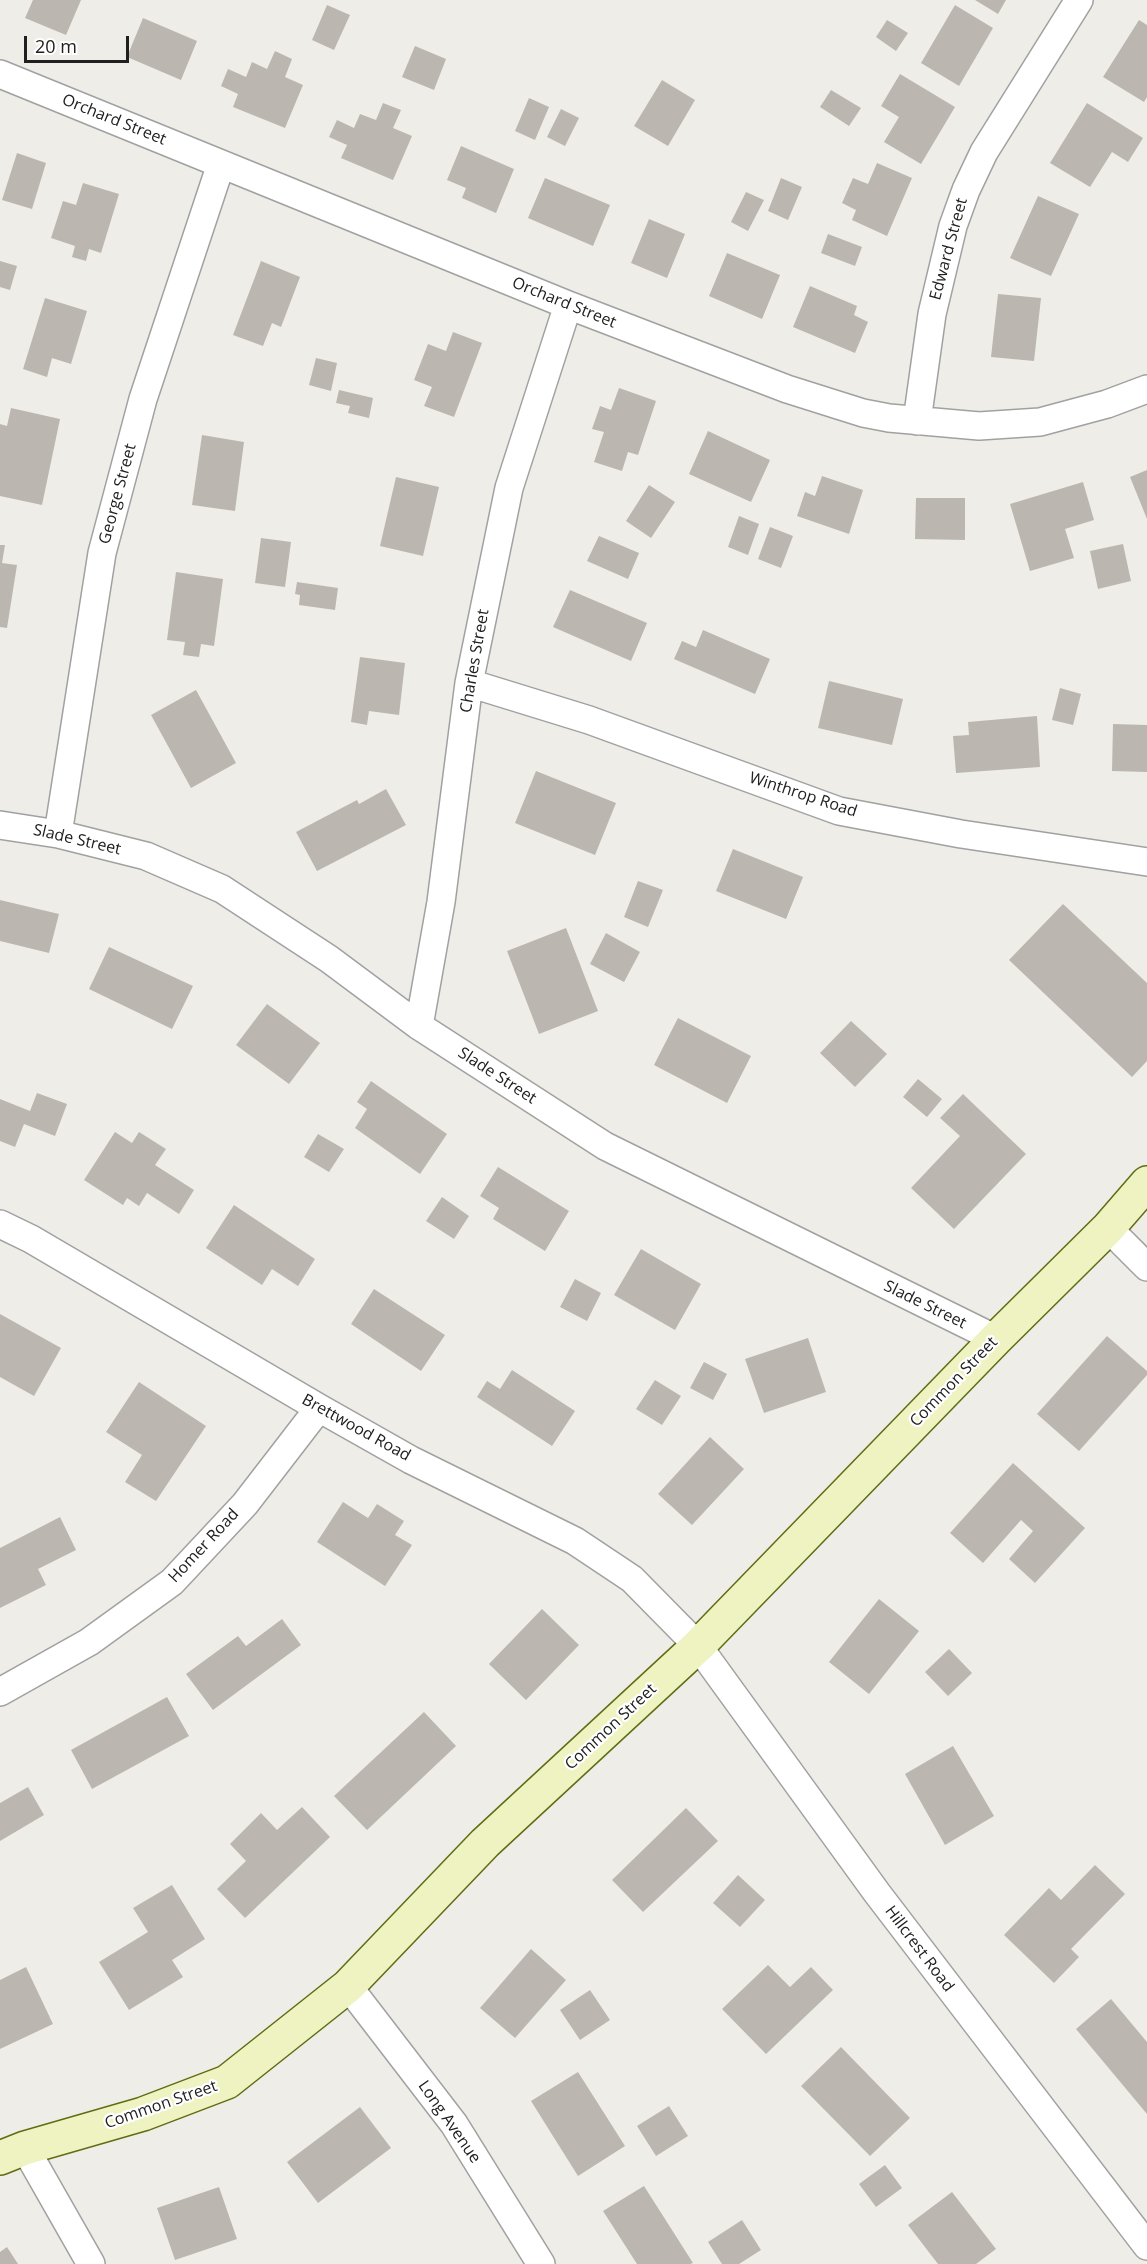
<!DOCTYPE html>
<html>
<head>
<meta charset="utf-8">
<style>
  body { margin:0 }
  #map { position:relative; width:1147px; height:2264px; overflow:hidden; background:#efede7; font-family:"Open Sans",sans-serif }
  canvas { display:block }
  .scale { position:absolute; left:24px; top:36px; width:105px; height:27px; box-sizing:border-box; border:3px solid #202020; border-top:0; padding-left:8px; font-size:18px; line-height:21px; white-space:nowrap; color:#202020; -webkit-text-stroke:4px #fff; paint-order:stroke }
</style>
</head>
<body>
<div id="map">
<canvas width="1147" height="2264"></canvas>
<div class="scale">20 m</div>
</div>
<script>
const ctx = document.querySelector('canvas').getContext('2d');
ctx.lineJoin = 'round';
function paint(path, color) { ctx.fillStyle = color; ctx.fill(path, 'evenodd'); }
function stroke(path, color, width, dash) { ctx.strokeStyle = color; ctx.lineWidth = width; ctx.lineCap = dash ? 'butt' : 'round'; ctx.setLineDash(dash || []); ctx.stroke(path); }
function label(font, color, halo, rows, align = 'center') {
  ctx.font = font + ' "Open Sans",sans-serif'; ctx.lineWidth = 4.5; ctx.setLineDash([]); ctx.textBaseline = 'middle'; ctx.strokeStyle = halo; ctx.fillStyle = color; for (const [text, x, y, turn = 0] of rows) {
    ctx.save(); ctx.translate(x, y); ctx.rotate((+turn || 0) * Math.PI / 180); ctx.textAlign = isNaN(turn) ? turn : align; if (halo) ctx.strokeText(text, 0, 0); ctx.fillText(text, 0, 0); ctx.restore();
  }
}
const building = new Path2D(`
  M33,0H81L66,35L25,18Z
  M975,0H1006L998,14Z
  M327,5L350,15L334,50L312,40Z
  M955,5L993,28L959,86L921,63Z
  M143,18L197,41L181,80L127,57Z
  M887,20L908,33L896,51L876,37Z
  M1139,20L1147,25V97L1144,102L1103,77Z
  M415,46L446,59L434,90L402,77Z
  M275,51L292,59L285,77L303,85L285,128L233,107L238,94L221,86L228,69L246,77L252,62L267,69Z
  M900,74L955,107L921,164L884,142L899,117L881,106Z
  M662,80L695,100L668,146L634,126Z
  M831,90L861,108L849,126L820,107Z
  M529,98L549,107L535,140L515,131Z
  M383,103L401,110L393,128L412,136L393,180L341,158L347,145L329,137L337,120L354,128L360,114L376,120Z
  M1087,103L1143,138L1128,162L1112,152L1090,187L1050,163Z
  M561,109L579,118L565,146L547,137Z
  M461,146L514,169L496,213L462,198L466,188L447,180Z
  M17,153L46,163L32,209L2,200Z
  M877,163L912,178L887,236L852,220L856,210L842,203L853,178L868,184Z
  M545,178L610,205L593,246L528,218Z
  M781,178L802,187L788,220L768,211Z
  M83,183L119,194L101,253L89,249L86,261L72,257L75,246L51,238L63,201L76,205Z
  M746,192L764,200L748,231L731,222Z
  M1038,196L1079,214L1051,276L1010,258Z
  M649,219L685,234L667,278L631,263Z
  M828,234L862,247L855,266L821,253Z
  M727,253L780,275L762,319L709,296Z
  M0,261L17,266L10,290L0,287Z
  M261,261L300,277L281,327L272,323L263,346L233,335Z
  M810,286L857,306L854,315L868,322L855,353L793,327Z
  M998,294L1041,298L1034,361L991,357Z
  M45,298L87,311L71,364L52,358L47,377L23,369Z
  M453,332L482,343L454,417L424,406L432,387L414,380L428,344L446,351Z
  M316,358L337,363L331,391L309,385Z
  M619,388L656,401L638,455L628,452L622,471L594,462L604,432L592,429L600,406L611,410Z
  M339,390L373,398L369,418L348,413L350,406L336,403Z
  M11,408L60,419L42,505L0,496V424L7,426Z
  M708,431L770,460L751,502L689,474Z
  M202,435L244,442L235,511L192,505Z
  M1147,470V519L1130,477Z
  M822,476L863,490L849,534L797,516L805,492L815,496Z
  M396,477L439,487L423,556L380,546Z
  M1083,482L1094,520L1065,529L1074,558L1030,571L1010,504Z
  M649,485L675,502L651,538L626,521Z
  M916,498H965V540L915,539Z
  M739,516L759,524L748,555L728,547Z
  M770,527L793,536L781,568L758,559Z
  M599,536L639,553L628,579L587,561Z
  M261,538L291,542L285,587L255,583Z
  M1123,544L1131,581L1098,589L1090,551Z
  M0,545H5L2,563L17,565L7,628L0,627Z
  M176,572L223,579L214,646L201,644L199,657L183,655L185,642L167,640Z
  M297,582L338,588L335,610L299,605L300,595L295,594Z
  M570,590L647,623L631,661L553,627Z
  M703,630L770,659L755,694L674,659L682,641L696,647Z
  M360,657L405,663L399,715L369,711L367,725L351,722Z
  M829,681L903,699L892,745L818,728Z
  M1060,688L1081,694L1073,725L1052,720Z
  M196,690L236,763L191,788L151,715Z
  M1037,716L1040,767L956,773L953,736L969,735L968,722Z
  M1113,724L1147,725V772L1112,771Z
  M536,771L616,803L595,855L515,823Z
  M386,789L406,825L317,871L296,832L357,800L359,804Z
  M733,849L803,877L786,919L716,891Z
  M638,881L663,890L648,927L624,917Z
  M0,900L59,914L49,953L0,941Z
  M1063,904L1147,983V1061L1132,1077L1009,960Z
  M566,928L598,1011L539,1034L507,951Z
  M606,933L640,952L624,982L590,964Z
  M109,947L193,986L172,1029L89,989Z
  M267,1004L320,1043L289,1084L236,1045Z
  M678,1018L751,1056L727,1103L654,1065Z
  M851,1021L887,1054L855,1087L820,1053Z
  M918,1079L942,1099L927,1117L903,1097Z
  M371,1081L447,1134L420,1174L355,1128L367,1109L357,1102Z
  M37,1093L67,1104L55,1136L24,1124L15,1147L0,1141V1099L30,1111Z
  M963,1094L1026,1154L954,1229L911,1188L960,1136L940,1118Z
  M115,1132L132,1143L139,1132L166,1149L155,1165L194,1190L179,1214L147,1193L139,1206L127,1198L123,1205L84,1180Z
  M318,1134L344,1149L329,1172L304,1157Z
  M498,1167L569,1211L545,1251L493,1219L499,1208L480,1196Z
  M442,1197L469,1216L454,1239L426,1221Z
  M234,1205L315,1259L298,1286L272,1269L262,1285L206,1248Z
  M641,1249L701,1284L675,1330L614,1295Z
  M575,1279L601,1293L587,1321L560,1307Z
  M374,1289L445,1335L421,1371L351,1324Z
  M0,1314L61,1348L34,1396L0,1377Z
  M1107,1336L1147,1371V1375L1079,1451L1037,1414Z
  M808,1338L826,1392L764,1413L745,1359Z
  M704,1362L727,1374L713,1400L690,1388Z
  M512,1370L575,1411L552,1446L477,1397L487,1381L500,1389Z
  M655,1380L681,1396L662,1425L636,1409Z
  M139,1382L206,1426L156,1501L125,1482L142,1455L106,1432Z
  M710,1437L744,1469L692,1525L658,1494Z
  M1013,1463L1085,1528L1035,1583L1009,1559L1033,1531L1021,1520L983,1563L950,1533Z
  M343,1502L368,1518L377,1504L404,1521L395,1535L412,1545L385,1586L317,1542Z
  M60,1517L76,1550L38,1569L46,1585L0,1608V1548Z
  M879,1599L919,1631L869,1694L829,1662Z
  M542,1609L579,1645L526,1700L489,1664Z
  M282,1619L301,1645L213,1710L186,1674L238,1636L246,1646Z
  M949,1649L972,1673L948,1696L925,1672Z
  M167,1697L189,1736L92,1789L71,1750Z
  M424,1712L456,1746L367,1830L334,1796Z
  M953,1746L994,1816L945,1845L905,1774Z
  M28,1787L44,1815L0,1841V1803Z
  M302,1807L330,1837L245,1918L217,1889L246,1861L230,1844L261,1813L277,1830Z
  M686,1808L718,1841L643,1912L612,1880Z
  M1095,1865L1125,1894L1071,1949L1079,1957L1054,1983L1004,1935L1049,1888L1061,1900Z
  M738,1875L765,1900L740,1927L713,1903Z
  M172,1885L205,1939L172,1960L183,1977L129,2010L99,1962L148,1932L133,1908Z
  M531,1949L566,1980L515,2038L480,2008Z
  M768,1965L790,1987L811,1967L833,1990L766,2054L722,2009Z
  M26,1967L53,2024L0,2049V1980Z
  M590,1990L610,2020L580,2040L560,2010Z
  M1111,1999L1147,2042V2114L1076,2029Z
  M841,2047L910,2118L870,2156L801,2086Z
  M578,2072L625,2146L578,2176L531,2101Z
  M669,2106L688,2136L656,2156L637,2126Z
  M360,2107L391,2148L318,2203L287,2162Z
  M885,2165L902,2188L876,2207L859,2184Z
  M644,2186L693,2263L690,2264H637L603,2211Z
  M219,2187L237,2239L175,2260L157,2208Z
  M952,2192L996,2249L976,2264H938L908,2225Z
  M742,2220L761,2250L739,2264H722L708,2242Z
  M7,2247L18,2264H0V2252Z`);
const minor = new Path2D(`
  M0,74L568,305L787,389L863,413L889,418L979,426L1040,422L1107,404L1147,389
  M917,421L932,314L953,226L966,190L984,152L1079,0
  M469,683L589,720L839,811L961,834L1147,862
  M0,825L58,834L146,856L222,889L329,959L419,1026L605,1146L996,1339
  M58,834L102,553L143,399L221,164
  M419,1026L441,902L469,683L509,488L568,305
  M0,1224L31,1239L319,1408L411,1460L575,1541L632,1579L698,1646L877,1893L1147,2246
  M1108,1228L1147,1267
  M0,1692L89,1642L172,1582L245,1504L319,1408
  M348,1986L454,2124L541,2264
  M25,2148L91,2264`);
const secondary = new Path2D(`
  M0,2158L25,2148L143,2114L227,2082L348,1986L485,1843L698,1646L996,1339L1108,1228L1147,1183`);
const streetNames = [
  ["Orchard Street",114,120,22],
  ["Edward Street",949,249,-75],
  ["Orchard Street",564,303,22],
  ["George Street",118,494,-75],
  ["Charles Street",475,661,-80],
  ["Winthrop Road",803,795,18],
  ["Slade Street",77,840,13],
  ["Slade Street",497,1076,33],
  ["Slade Street",925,1305,26],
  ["Common Street",954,1382,-46],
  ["Brettwood Road",356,1428,29],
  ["Homer Road",204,1546,-47],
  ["Common Street",611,1727,-43],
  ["Hillcrest Road",919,1949,53],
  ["Common Street",161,2105,-19],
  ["Long Avenue",449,2122,55]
];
paint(building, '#bcb6b0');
stroke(minor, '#a1a1a1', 30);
stroke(secondary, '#606c11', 36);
stroke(minor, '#fff', 27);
stroke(secondary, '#eff3c2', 33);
label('16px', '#202020', '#fff', streetNames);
</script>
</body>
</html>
